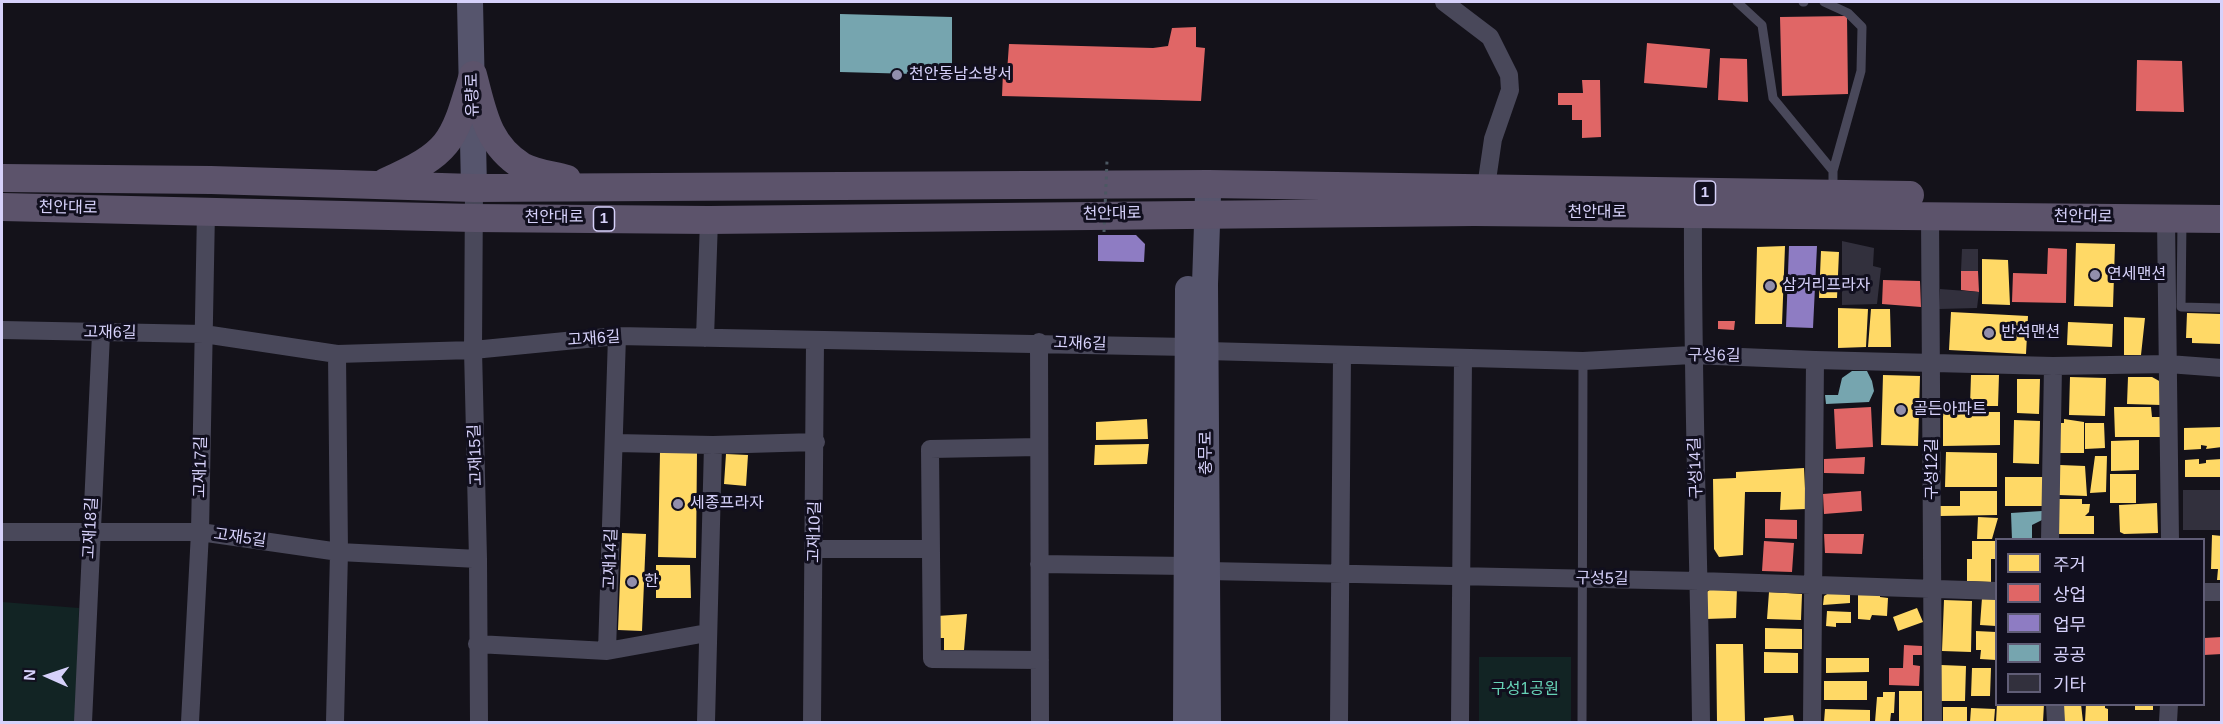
<!DOCTYPE html>
<html>
<head>
<meta charset="utf-8">
<style>
  body { margin:0 }
  #map { position:relative; width:2223px; height:724px; overflow:hidden; background:#14121a; font-family:Arial,"Noto Sans KR",sans-serif }
  canvas { display:block }
  .frame { position:absolute; inset:0; border:3px solid #d6d1fa; pointer-events:none }
  .legend { position:absolute; left:1995px; top:538px; width:210px; height:168px; box-sizing:border-box; background:#110f1e; border:2px solid #605d76; margin:0; padding:8px 10px; list-style:none; font-size:18px; color:#d6d1fa }
  .legend li { display:flex; align-items:center; gap:12px; height:30px }
  .legend b { width:30px; border:2px solid #605d76 }
  .north { position:absolute; left:18px; top:646px; width:60px; height:60px; -webkit-text-stroke:4px #110f1e; paint-order:stroke; rotate:273deg; font-size:16px; font-weight:700; line-height:24px; text-align:center; color:#d6d1fa }
  .north::after { content:''; display:block; margin:auto; width:21px; height:27px; background:#d6d1fa; clip-path:polygon(50% 0,100% 100%,50% 72%,0 100%) }
</style>
</head>
<body>
<div id="map">
<canvas width="2223" height="724"></canvas>
<div class="frame"></div>
<ul class="legend">
<li><b style="height:16px;background:#ffd966"></b>주거</li>
<li><b style="height:16px;background:#e06666"></b>상업</li>
<li><b style="height:16px;background:#8e7cc3"></b>업무</li>
<li><b style="height:16px;background:#76a5af"></b>공공</li>
<li><b style="height:16px;background:#32303d"></b>기타</li>
</ul>
<div class="north">N</div>
</div>
<script>
const ctx = document.querySelector('canvas').getContext('2d');
ctx.lineJoin = 'round';
function paint(path, color) { ctx.fillStyle = color; ctx.fill(path, 'evenodd'); }
function stroke(path, color, width, dash) { ctx.strokeStyle = color; ctx.lineWidth = width; ctx.lineCap = dash ? 'butt' : 'round'; ctx.setLineDash(dash || []); ctx.stroke(path); }
function label(font, color, halo, rows, align = 'center') {
  ctx.font = font + ' Arial,"Noto Sans KR",sans-serif'; ctx.lineWidth = 6; ctx.setLineDash([]); ctx.textBaseline = 'middle'; ctx.strokeStyle = halo; ctx.fillStyle = color; for (const [text, x, y, turn = 0] of rows) {
    ctx.save(); ctx.translate(x, y); ctx.rotate((+turn || 0) * Math.PI / 180); ctx.textAlign = isNaN(turn) ? turn : align; if (halo) ctx.strokeText(text, 0, 0); ctx.fillText(text, 0, 0); ctx.restore();
  }
}
const green = new Path2D(`
  M2,602L79,608L76,722H2Z
  M1479,657H1571V722H1479Z`);
const homes = new Path2D(`
  M2076,243L2115,244L2113,307L2074,306Z
  M1785,246L1782,324H1755L1757,247Z
  M1821,251L1839,252L1837,298H1819Z
  M1982,259L2008,260L2010,305L1982,304Z
  M1838,308L1868,309L1866,347L1838,348Z
  M1871,309H1890L1891,347H1868Z
  M1951,312L2028,316L2026,354L1949,350Z
  M2187,313L2222,314V344L2192,343V338H2186Z
  M2124,317L2145,318L2141,355H2124Z
  M2068,322L2113,324L2112,347L2067,345Z
  M1883,375L1920,376L1918,446L1881,445Z
  M1971,375H1999L1998,406H1970Z
  M2070,377L2106,378L2105,416L2069,415Z
  M2128,377H2152L2161,382V405L2127,404Z
  M2017,379H2040L2039,414L2017,413Z
  M2114,407H2151L2152,417H2160V437H2115Z
  M1943,412H2000V445L1943,446Z
  M1147,419L1148,439L1096,440V422Z
  M2064,419L2084,422V453H2056L2055,423H2064Z
  M2014,420L2040,421L2039,464L2013,463Z
  M2085,423H2104L2105,448L2085,449Z
  M2222,427V447L2206,449L2207,446L2201,445V449L2184,450V428Z
  M2139,440V470L2111,471V441Z
  M1149,444L1147,464L1094,465L1095,445Z
  M660,451H697L696,558L658,557Z
  M1946,452L1997,453V487H1945Z
  M726,454L748,455L746,486L724,484Z
  M2095,456H2107L2106,492L2090,493Z
  M2199,459V464L2206,463V460L2222,459V477H2185V460Z
  M2060,465L2085,466L2087,496L2059,495Z
  M1804,468L1806,509L1780,510L1781,492H1745L1743,555L1719,557L1714,549L1713,479L1736,478V472Z
  M2110,474H2136V503H2110Z
  M2005,477H2044L2043,506H2005Z
  M1960,491H1997V515L1940,516V506H1960Z
  M2054,499H2082V504H2090L2089,512L2085,516H2094V534H2055Z
  M2157,503L2158,533L2124,534L2120,532L2119,505Z
  M1978,517L1998,518L1992,539H1977Z
  M622,533L646,534L642,631L618,630Z
  M2212,535L2222,536V580H2217L2218,569H2211Z
  M1972,541H1996V559H1991V582L1967,581V559H1972Z
  M656,565H690L691,598H656Z
  M1715,586L1737,587L1736,618L1706,619L1704,594Z
  M1832,591L1850,592V603L1823,605L1824,596Z
  M1858,591L1880,592V597L1888,598L1887,616L1872,615L1870,620L1858,619Z
  M1769,592L1802,594L1801,620L1767,619Z
  M1982,598L1996,599V626L1980,625Z
  M1944,600L1972,601L1971,652L1942,651Z
  M1917,608L1923,622L1898,631L1893,617Z
  M1827,611L1851,612V623H1836V627L1826,626Z
  M967,614L964,650H944V638H936L937,616Z
  M1765,628L1802,629V649H1765Z
  M1976,631L1996,632V660L1980,659L1981,650H1976Z
  M1716,644H1743L1745,722H1717Z
  M1764,652L1798,653V673H1764Z
  M1826,658H1869V672L1826,673Z
  M1941,665L1966,666L1965,701H1940Z
  M1972,668H1991L1990,696H1971Z
  M1824,681H1867V700H1824Z
  M1899,691H1922V721H1899Z
  M1883,692H1895L1894,713H1891L1890,722H1875L1877,697H1883Z
  M1997,704H2044L2043,722H1996Z
  M2063,704H2081L2083,722H2062Z
  M2086,704H2105V708L2108,709V722H2085Z
  M2135,704H2153V710H2135Z
  M1943,707H1967V722H1943Z
  M1971,708L1995,709L1994,722H1970Z
  M1825,709L1870,710V722H1824Z
  M1793,715L1794,721L1764,722V718Z`);
const shops = new Path2D(`
  M1847,16L1848,94L1782,96L1780,17Z
  M1196,27V47L1205,48L1201,101L1002,96L1003,72H1007L1009,44L1153,48L1168,46L1172,28Z
  M1647,43L1710,49L1707,88L1644,83Z
  M1720,58L1747,59L1748,102L1718,100Z
  M2137,60L2182,61L2184,112L2136,111Z
  M1582,80H1600L1601,137L1582,138V120H1572V105H1558V93H1583Z
  M2048,248L2067,249L2066,303L2012,302L2013,273L2047,274Z
  M1961,271H1978L1979,292L1961,290Z
  M1883,280L1920,281L1921,307L1882,304Z
  M1718,321H1735L1734,330L1718,329Z
  M1871,407L1873,447L1836,449L1834,409Z
  M1865,457L1864,474L1824,473V459Z
  M1861,491L1862,511L1824,514L1823,494Z
  M1765,519L1797,520V539L1765,538Z
  M1824,534H1864L1862,554L1825,553Z
  M1764,541L1794,543L1792,572L1762,571Z
  M2222,637V654L2204,655V638Z
  M1904,645L1922,646V655H1913V665L1920,666L1919,686L1889,685V668H1903Z`);
const offices = new Path2D(`
  M1098,235H1136L1145,244L1144,262L1098,261Z
  M1789,246H1817L1813,328L1786,327Z`);
const public = new Path2D(`
  M840,14L952,17V75L840,72Z
  M1852,371H1867L1872,381L1874,391L1869,402L1826,404L1825,395H1838L1842,378Z
  M2042,511V520L2032,525V538L2012,540L2011,513Z`);
const building = new Path2D(`
  M1842,241L1874,248L1873,266L1881,268L1877,304L1842,305Z
  M1962,249H1978V271H1961Z
  M1940,289L1979,292L1977,308L1939,309Z
  M2183,490H2222V530H2183Z`);
const lane = new Path2D(`
  M1737,2L1762,25L1773,98L1833,171
  M1803,2H1804
  M1824,2L1848,13L1862,27L1861,71L1833,171V190
  M2182,221L2181,307L2222,308
  M1582,722L1583,361`);
const street = new Path2D(`
  M1444,2L1490,37L1509,75L1510,90L1493,139L1486,187
  M474,188L473,350L478,559L479,722
  M1693,213C1692,383 1699,553 1701,722
  M1930,215L1933,722
  M2166,219L2170,540
  M2,330L204,334L337,354L473,350L617,336L1188,347
  M705,338L709,220
  M1039,342L1040,722
  M1207,351L1583,361L1692,355L1815,360L2053,366L2168,364L2222,368
  M615,443L713,445L816,442
  M1039,447L930,449L932,659L1040,660
  M2,532H200L339,552L478,559
  M2050,540L2053,366
  M815,549H931
  M1039,564L1187,566
  M1208,571L1699,581L1996,591
  M2204,592H2222
  M477,644L607,651L707,633
  M607,651L617,336
  M2055,704L2056,722
  M83,722L101,334
  M190,722L200,532L206,211
  M335,722L339,552L337,354
  M706,722L713,445
  M812,722L815,341
  M1339,722L1342,355
  M1460,722L1463,358
  M1812,722L1815,360
  M2168,722L2169,704`);
const secondary = new Path2D(`
  M470,2L474,188
  M1186,722L1188,289
  M1208,722L1205,284L1208,195`);
const primary = new Path2D(`
  M473,75C483,112 487,144 522,166C534,173 553,175 567,179
  M2,178L211,180L474,188L1209,184L1910,195
  M385,182C452,152 453,142 473,75
  M2,207L474,218L709,220L1474,212L2222,219`);
const pathBridge = new Path2D(`
  M1104,232L1107,161`);
const markers = [
  [897,75,6,"#928eac"],
  [2095,275,6,"#928eac"],
  [1770,286,6,"#928eac"],
  [1989,333,6,"#928eac"],
  [1901,410,6,"#928eac"],
  [678,504,6,"#928eac"],
  [632,582,6,"#928eac"]
];
const shields = [
  [1705,193,21],
  [604,219,21]
];
const shieldNames = [
  ["1",1705,193],
  ["1",604,219]
];
const poiNames = [
  ["천안동남소방서",909,75],
  ["연세맨션",2107,275],
  ["삼거리프라자",1782,286],
  ["반석맨션",2001,333],
  ["골든아파트",1913,410],
  ["세종프라자",690,504],
  ["한",644,582]
];
const streetNames = [
  ["유량로",473,95,-91],
  ["천안대로",68,208,1],
  ["천안대로",1597,213],
  ["천안대로",1112,214,-1],
  ["천안대로",2083,217,1],
  ["천안대로",554,218],
  ["고재6길",110,333,1],
  ["고재6길",594,339,-4],
  ["고재6길",1080,344,2],
  ["구성6길",1714,356,1],
  ["충무로",1207,453,-90],
  ["고재15길",476,455,-92],
  ["고재17길",201,467,-89],
  ["구성14길",1696,468,-92],
  ["구성12길",1933,469,-90],
  ["고재18길",91,528,-87],
  ["고재10길",815,532,-89],
  ["고재5길",240,538,8],
  ["고재14길",611,559,-88],
  ["구성5길",1602,579,1]
];
const parkNames = [
  ["구성1공원",1525,690]
];
paint(green, '#122424');
paint(homes, '#ffd966');
paint(shops, '#e06666');
paint(offices, '#8e7cc3');
paint(public, '#76a5af');
paint(building, '#32303d');
stroke(lane, '#49485a', 9);
stroke(street, '#49485a', 18);
stroke(secondary, '#56556d', 26);
stroke(primary, '#5c536b', 28);
stroke(pathBridge, '#4c5863', 3, [3, 4.5]);
for (const [x, y, r, color] of markers) { const dot = new Path2D(); dot.arc(x, y, r, 0, 2 * Math.PI); ctx.fillStyle = color; ctx.fill(dot); stroke(dot, '#110f1e', 2); }
for (const [x, y, w] of shields) { const box = new Path2D(); box.roundRect(x - w / 2, y - 12, w, 24, 4.5); ctx.fillStyle = '#110f1e'; ctx.fill(box); stroke(box, '#d6d1fa', 1.5); }
label('bold 15px', '#d6d1fa', null, shieldNames);
label('16px', '#d6d1fa', '#110f1e', poiNames, 'left');
label('16px', '#d6d1fa', '#110f1e', streetNames);
label('16px', '#66d1b6', '#110f1e', parkNames);
</script>
</body>
</html>
